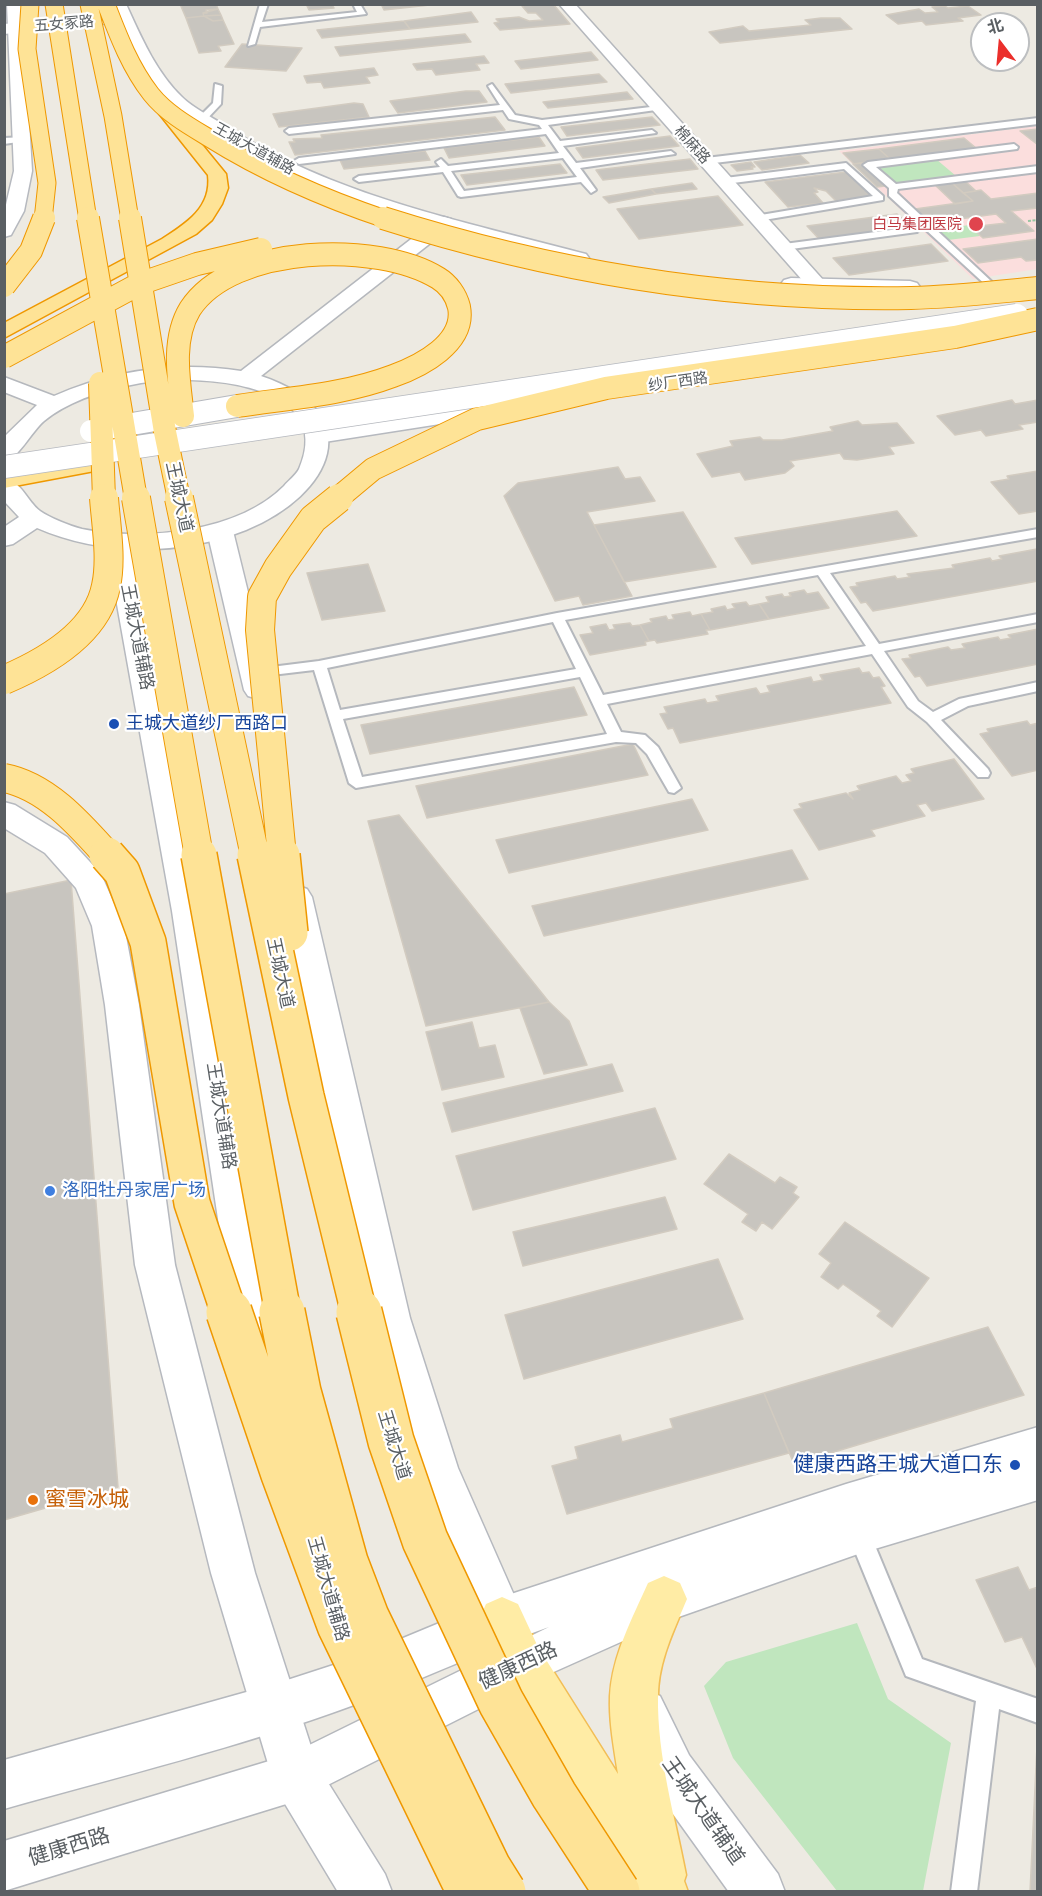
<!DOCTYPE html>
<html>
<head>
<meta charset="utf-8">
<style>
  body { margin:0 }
  #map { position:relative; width:1042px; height:1896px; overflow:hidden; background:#edeae2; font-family:"Alegreya Sans","Noto Sans SC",sans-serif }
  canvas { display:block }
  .frame { position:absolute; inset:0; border:6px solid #5a5f63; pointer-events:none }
  .north { position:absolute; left:970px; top:12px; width:60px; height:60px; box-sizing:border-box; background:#fff; border:2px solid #bdbfc1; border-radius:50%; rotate:344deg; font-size:16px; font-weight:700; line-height:24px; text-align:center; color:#5a5f63 }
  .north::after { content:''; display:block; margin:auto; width:21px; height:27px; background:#eb2f2b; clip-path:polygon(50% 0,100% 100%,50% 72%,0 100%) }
</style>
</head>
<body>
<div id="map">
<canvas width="1042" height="1896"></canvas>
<div class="frame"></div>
<div class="north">北</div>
</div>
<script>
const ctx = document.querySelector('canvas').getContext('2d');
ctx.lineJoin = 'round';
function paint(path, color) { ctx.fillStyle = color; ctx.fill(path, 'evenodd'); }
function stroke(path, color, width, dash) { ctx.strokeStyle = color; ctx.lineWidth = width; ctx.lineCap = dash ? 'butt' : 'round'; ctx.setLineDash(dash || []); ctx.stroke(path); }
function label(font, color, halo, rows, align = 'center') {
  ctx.font = font + ' "Alegreya Sans","Noto Sans SC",sans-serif'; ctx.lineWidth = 4.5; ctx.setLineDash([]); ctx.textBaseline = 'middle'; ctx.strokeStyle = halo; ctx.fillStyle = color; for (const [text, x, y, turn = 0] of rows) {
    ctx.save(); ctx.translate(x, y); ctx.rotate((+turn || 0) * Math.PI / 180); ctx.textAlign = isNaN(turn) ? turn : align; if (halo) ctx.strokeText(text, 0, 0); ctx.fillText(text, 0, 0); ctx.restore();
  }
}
const medical = new Path2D(`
  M1037,126V269L973,279L839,151Z`);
const green = new Path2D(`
  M936,159L956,176L894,184L876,166Z
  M945,225L949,228L969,225L980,236L948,240L933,226Z
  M857,1623L888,1699L951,1743L923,1891H837L733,1758L704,1686L726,1662Z`);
const building = new Path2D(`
  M180,4H216L218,9L206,10L207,13H203L204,16L186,18Z
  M306,4H332L334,8L309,10Z
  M381,4H439L384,10Z
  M530,4H553L570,24L500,30L494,23L499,22L496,19L519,17L529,21L543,20L536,13H528L522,6Z
  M945,6L948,8L968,6L981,15L958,18L963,21L926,25L922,21L898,24L886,15L919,9L925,13L938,12L932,7Z
  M218,9L221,15L204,16L203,13Z
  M471,12L478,22L410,29L404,21Z
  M221,15L223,20L213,21L204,16Z
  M204,16L213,21L223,20L234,44L218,46L221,51L199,53L186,18Z
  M821,18H840L852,29L720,43L709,32L743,26L749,31L811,25L805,20Z
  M404,21L410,29L322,38L317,30Z
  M465,34L471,42L340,56L335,47Z
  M242,44L302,48L286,71L225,67Z
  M591,52L598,60L521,69L515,61Z
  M484,56L489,63L476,64L480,70L436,75L432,69L417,70L413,64Z
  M374,68L378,75L366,77L370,83L324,88L321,82L307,83L304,76Z
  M599,74L607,82L511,93L505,84Z
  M466,91H479L487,102L398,113L390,101Z
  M627,92L633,99L548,108L543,102Z
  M354,103L363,104L369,117L279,127L273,114Z
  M495,117L505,130L295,155L289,142H295L293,139L322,138L321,135Z
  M652,117L660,125L567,136L561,127Z
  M1038,129V145L1020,131Z
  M670,136L679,146L583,158L576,148Z
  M539,137L545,146L449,158L444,148Z
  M964,138L976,148L890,159L879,149Z
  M879,149L890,159L854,164L843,153Z
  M425,151L430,160L344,169L340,160Z
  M800,155L809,163L762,170L754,162Z
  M690,159L698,169L603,180L596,170Z
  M751,162L755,167H751L753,169L737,171L731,165Z
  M860,163L885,186L877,187L853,164Z
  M560,164L567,173L467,185L461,175Z
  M846,172L871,196L836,201L826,191L814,188L818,192L814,193L823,203L788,207L765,182Z
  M964,180L976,191L963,193L951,182Z
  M951,182L973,201L955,204L934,184Z
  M692,183L697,189L656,194L651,189Z
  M651,189L656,194L609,203L603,197Z
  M981,190L991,199L1038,193V208L1011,211L1034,231L983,238L971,227L1006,223L996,214L930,223L915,209L973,201L963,193Z
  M718,196L743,225L639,239L617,209Z
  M897,214L912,227L820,240L807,226Z
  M1038,239V260L1026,261L1021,257L978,263L963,249Z
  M931,244L948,261L849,275L833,258Z
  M1012,400L1015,404L1038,400V422L1019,425L1023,429L986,436L981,430L955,435L937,416Z
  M858,421L862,425L897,423L914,443L889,447L894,454L857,460L844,459L840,453L790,461L794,466L785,473L745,480L740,472L712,477L697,454L733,446L730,441L760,437L763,440H782L833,431L830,427Z
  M618,467L625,479L640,477L655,501L587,512L632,596L583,605L579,596L555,601L504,496L518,483Z
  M1038,471V511L1019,514L991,482L1009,479L1007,476Z
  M897,511L917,536L752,564L735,538Z
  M683,512L716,567L624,582L594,525Z
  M1037,549L1038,581L873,611L866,602L861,603L850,587L858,586L856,583L895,576L897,579L910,577L907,574L954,568L952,565L990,558L992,561L1002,559L999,556Z
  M368,564L385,611L322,620L307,573Z
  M804,590L807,594L818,592L829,608L769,619L759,604L769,602L766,597L782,594L784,597L791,596L789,593Z
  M746,602L749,606L759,604L769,619L710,630L701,614L713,612L711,609L725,606L727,610L735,608L732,604Z
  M690,612L692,616L701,614L710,630H706L708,634L657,643L655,640L649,641L640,625L652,622L650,619L666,616L668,620L674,619L672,615Z
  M630,623L632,626L640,625L649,641L645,642L646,645L590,655L580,635L593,633L590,627L606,624L609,630L615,629L613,625Z
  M1038,629V664L927,686L920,676L915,677L902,659L911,658L909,655L948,647L951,650L965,648L962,644L998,637L1000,640L1011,638L1008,635Z
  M859,668L862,673L869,672L873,678L879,677L885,686L881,687L891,703L680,743L673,728L668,729L660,714L667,713L664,707L705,699L707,703L719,701L716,696L756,688L760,694L770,692L767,686L811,677L813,682L823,680L820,675Z
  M574,687L587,715L370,754L361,725Z
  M1027,721L1030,725L1038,723V770L1012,776L980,734L989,732L987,729Z
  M633,744L648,775L427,818L416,786Z
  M954,759L984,799L932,811L926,803L917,805L925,816L871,830L875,836L819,850L794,810L802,808L799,804L846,793L853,799L849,793L860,790L857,786L896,776L902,783L911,781L906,775L914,773L911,769Z
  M692,799L708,830L509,873L496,840Z
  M399,815L549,1002L426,1026L368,821Z
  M792,850L808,879L544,936L532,906Z
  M71,880L118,1487L4,1520V894Z
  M549,1002L569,1021L587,1065L544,1074L520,1008Z
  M472,1022L479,1048L495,1045L504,1077L442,1090L426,1032Z
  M612,1064L623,1091L452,1132L443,1103Z
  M655,1108L676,1159L473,1210L456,1156Z
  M729,1154L775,1183L780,1177L797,1187L793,1193L799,1197L772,1229L762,1222L756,1231L742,1222L748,1214L704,1184Z
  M665,1197L677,1229L523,1266L513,1232Z
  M845,1222L929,1278L892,1327L877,1316L881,1311L843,1284L838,1289L821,1277L831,1263L819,1254Z
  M718,1259L743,1319L524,1379L505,1315Z
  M988,1327L1024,1395L794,1464L764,1393Z
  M764,1393L789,1453L567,1514L552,1466L578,1459L575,1447L620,1435L622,1442L673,1428L670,1419Z
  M1018,1567L1029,1590L1038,1587V1671L1022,1637L1005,1642L976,1580Z
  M1037,1746L1038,1892H1030Z`);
const path = new Path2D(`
  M1028,221L1038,220`);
const service = new Path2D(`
  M260,4H268L262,22L357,12L353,4H360L366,14L260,27L255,44L248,46Z
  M215,84L222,86L221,104L205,121H199V117L213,103Z
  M492,84L515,115L542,120L659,106L663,109L548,125L560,141L652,130L656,133L563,146L576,163L671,151L675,154L580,168L596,190L591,193L581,182L461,197L458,196L443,172L359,182L354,179L359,176L440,167L436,162L441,159L448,166L559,153L546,134L299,164L294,161L299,158L542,129L539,125L509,119L503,110L289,134L285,131L289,128L500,105L488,86ZM563,158L577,177L464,191L451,171Z
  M1038,118V124L706,164L701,161L706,158Z
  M25,137V141L4,144V138Z
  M1014,144L1018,147L1017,149L876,167L896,184L1038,166V172L898,189L897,193L992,282V286L988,287L889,196V188L863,165L868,162Z
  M846,163L883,196V200L758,221L755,220V216L873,196L844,169L725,184L720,181L725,178Z
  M914,227L919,230L917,232L784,250L779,247L784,244Z
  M1038,529V537L830,573L879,644L1038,614V622L884,651L918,701L933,712L959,699L1038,682V691L968,706L941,720L988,769L990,773L988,777H978L927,722L908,707L872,654L607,704L621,732L645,735L658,747L681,788L674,793L669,792L647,754L636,743L616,742L356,788L349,783L314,670L255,677L248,673L255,669L319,661L557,613ZM818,575L866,646L603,695L565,620ZM553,622L576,669L340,710L327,668ZM580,677L607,734L362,777L343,719Z
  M858,1521L866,1524L922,1659L1038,1699V1723L999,1709L977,1892H951L976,1701L906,1676L847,1532L850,1524Z`);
const minor = new Path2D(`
  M559,4H575L825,282L828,286L825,290H811Z
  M124,13L132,18L129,21L4,34V24Z`);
const tertiary = new Path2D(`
  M444,217L451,219L454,223L451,227L261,376C371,413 332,495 246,530C180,556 101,556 37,528L13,544L4,546V527L19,517L4,501V478C22,482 27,501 40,511C50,518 70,526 82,529C144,541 237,533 284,486C288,481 296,475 299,469C338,380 194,374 141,383C108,389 71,399 44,421C32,431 18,459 4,462V437L37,405L4,392V377L54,396C113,370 177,361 241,371L437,219Z
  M1038,1427V1500L858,1554L670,1620L538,1679L296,1801L4,1891V1841L289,1755L549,1627C482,1650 420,1681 354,1705C240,1747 121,1776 4,1809V1760L275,1684L355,1658L502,1597L846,1484Z`);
const secondary = new Path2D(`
  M7,4H22L32,171L24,211L11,235L4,237V213L14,171Z
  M111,4H126C141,37 156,72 182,97C193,108 210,116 224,125C332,196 462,221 586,254L589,258L586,262L579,264C456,233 319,204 213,133C199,124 183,116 171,105C142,79 126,39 111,4Z
  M791,278L910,281L917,283L920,287L917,291L910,293L784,288L781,284L784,280Z
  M509,400L517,402L520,407L517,412L318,443L310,441L306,436L310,431L318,429Z
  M220,523L229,526L233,531L272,690L268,696L258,699L248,696L244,690L207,531L211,526Z
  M119,535L128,538L132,543L204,911L268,1286L287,1368L281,1382L267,1388L253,1382L247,1368L228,1286L172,911L106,543L110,538Z
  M4,802L15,805L67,837L101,874L124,926L139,1005L175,1265L255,1573L317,1765L385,1874L392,1892H338L279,1794L272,1777L211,1573L135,1265L105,1005L92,926L76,888L45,853L4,828Z
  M296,885L307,889L312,897L410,1318L458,1468L525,1620L518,1636L502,1643L486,1636L417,1471L370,1318L280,897L285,889Z
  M643,1689L660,1696L689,1755L778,1874L785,1892H729L655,1789L619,1713L626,1696Z`);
const primary = new Path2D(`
  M664,1576L680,1583L687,1599C674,1630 658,1662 658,1696C657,1756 675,1817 686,1875L684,1881L688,1892H634L506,1679L479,1620L486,1604L502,1597L518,1604L538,1647L618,1774C614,1748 609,1722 610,1696C612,1656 632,1619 648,1583Z`);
const trunk = new Path2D(`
  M157,96L163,97L226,174L228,188L222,204L212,220L196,234L4,338V323L162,239C187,223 212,207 208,175L149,101Z
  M97,457L105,459L109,464L105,469L4,488V474Z`);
const secondaryBridge = new Path2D(`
  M91,431L237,406
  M4,467L1017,315`);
const trunkBridgeFar4 = new Path2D(`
  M30,4L27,49L47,183L43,220
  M54,4L88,220
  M89,4L113,116L130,220
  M106,4C118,35 130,67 151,94C166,113 189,126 209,138C265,173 325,199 388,220`);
const trunkBridgeFar3 = new Path2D(`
  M88,218L136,499
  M130,218L165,432L179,499
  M383,218C553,272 733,301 911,298C954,297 996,292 1038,288
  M4,286L31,251L44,218
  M4,357L139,284L197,264L261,249
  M100,383L104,499
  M183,416C179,382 171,340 190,309C232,244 378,241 438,278C448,284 456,295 459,307C466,343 421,366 393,376C343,395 289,398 237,406
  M337,499L373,469L477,419L606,388L955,337L1038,319`);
const trunkBridgeFar2 = new Path2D(`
  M136,498L199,856
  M179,498L255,856
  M4,680C44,663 97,633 106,586C112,559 106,525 104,498
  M4,778C47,786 81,826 108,856
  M282,856L260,630L262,597L278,568L313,519L339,498`);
const trunkBridgeFar1 = new Path2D(`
  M107,855L122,872L148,942L192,1203L229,1313
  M199,855L283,1313
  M255,855L306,1096L359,1313
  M282,855L290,933`);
const trunkBridge = new Path2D(`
  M229,1312L284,1474L340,1625L463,1878L473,1892
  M282,1312L298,1392L345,1562L366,1617L488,1868L503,1892
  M359,1312L391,1441L425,1540L501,1702L554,1795L617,1892`);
const markers = [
  [976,224,8,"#e0444e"],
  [114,724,6,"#1a4fb4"],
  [50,1191,6,"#3f7fe0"],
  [1015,1465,6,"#1a4fb4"],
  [33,1500,6,"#e8710a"]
];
const farStreetnames = [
  ["五女冢路",64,24,-5],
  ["棉麻路",692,145,48],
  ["王城大道辅路",254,149,29],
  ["纱厂西路",678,382,-8]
];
const farHealthnames = [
  ["白马集团医院",962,224]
];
const streetNames = [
  ["王城大道",179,497,78],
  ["王城大道辅路",137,637,79],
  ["王城大道",280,973,78],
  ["王城大道辅路",221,1116,81],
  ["王城大道",394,1445,73],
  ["王城大道辅路",328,1589,74]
];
const transitNames = [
  ["王城大道纱厂西路口",126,724]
];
const shopNames = [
  ["洛阳牡丹家居广场",62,1191]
];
const nearTransitnames = [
  ["健康西路王城大道口东",1003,1465]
];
const nearFoodnames = [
  ["蜜雪冰城",45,1500]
];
const nearStreetnames = [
  ["健康西路",518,1666,-25],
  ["王城大道辅道",703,1811,55],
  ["健康西路",69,1847,-17]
];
paint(medical, '#fbdedd');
paint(green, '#c0e6be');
paint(building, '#c8c5bf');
stroke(building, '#d2cbc0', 1.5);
stroke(service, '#b5b8bd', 4);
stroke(minor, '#b5b8bd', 3);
stroke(tertiary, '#b5b8bd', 3);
stroke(secondary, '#b6b9bf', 3);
stroke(primary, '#f2be56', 3);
stroke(trunk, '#ef9800', 3);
stroke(path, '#97c6a2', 2, [3, 1.5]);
paint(service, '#fff');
paint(minor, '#fff');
paint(tertiary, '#fff');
paint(secondary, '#fff');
paint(primary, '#ffeca5');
paint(trunk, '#fee396');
stroke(secondaryBridge, '#b6b9bf', 24, []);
stroke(trunkBridgeFar4, '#ef9800', 19, []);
stroke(trunkBridgeFar3, '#ef9800', 24, []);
stroke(trunkBridgeFar2, '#ef9800', 30, []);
stroke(trunkBridgeFar1, '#ef9800', 38, []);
stroke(trunkBridge, '#ef9800', 48, []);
stroke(secondaryBridge, '#fff', 22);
stroke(trunkBridgeFar4, '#fee396', 17);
stroke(trunkBridgeFar3, '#fee396', 22);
stroke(trunkBridgeFar2, '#fee396', 28);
stroke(trunkBridgeFar1, '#fee396', 35);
stroke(trunkBridge, '#fee396', 45);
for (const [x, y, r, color] of markers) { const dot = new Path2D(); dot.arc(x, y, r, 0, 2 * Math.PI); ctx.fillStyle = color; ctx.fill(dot); stroke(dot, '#fff', 2); }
label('15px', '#5a5f63', '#fff', farStreetnames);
label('15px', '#be3a42', '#fff', farHealthnames, 'right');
label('18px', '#5a5f63', '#fff', streetNames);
label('18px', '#164399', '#fff', transitNames, 'left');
label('18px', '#366cbe', '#fff', shopNames, 'left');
label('21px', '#164399', '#fff', nearTransitnames, 'right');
label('21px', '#c56008', '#fff', nearFoodnames, 'left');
label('21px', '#5a5f63', '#fff', nearStreetnames);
</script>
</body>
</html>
